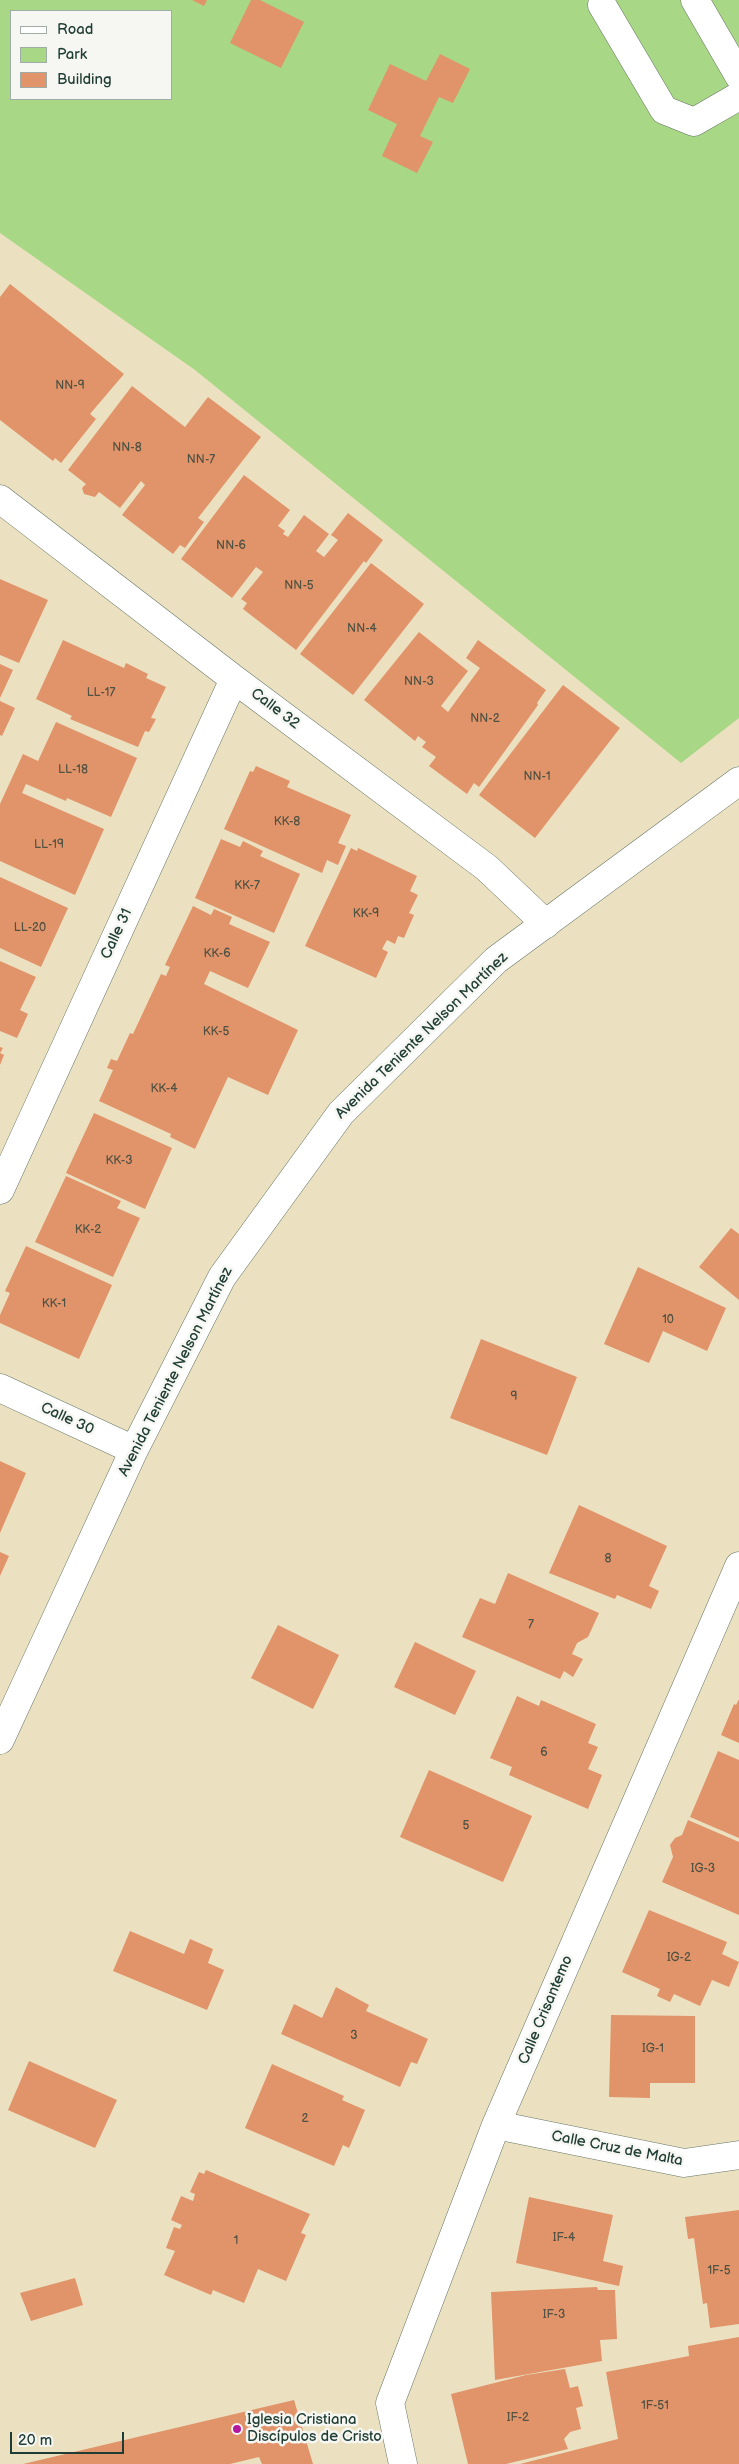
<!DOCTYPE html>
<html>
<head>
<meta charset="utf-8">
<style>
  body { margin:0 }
  #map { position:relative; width:739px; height:2464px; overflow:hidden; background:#ebe1c1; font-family:"Balsamiq Sans",sans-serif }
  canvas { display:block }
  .legend { position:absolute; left:10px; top:10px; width:162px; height:90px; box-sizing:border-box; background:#f6f6f2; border:1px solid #a0aca6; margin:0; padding:6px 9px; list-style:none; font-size:15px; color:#1f3d34 }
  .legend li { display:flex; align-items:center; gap:10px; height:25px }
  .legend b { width:25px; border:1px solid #a0aca6 }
  .scale { position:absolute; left:10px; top:2432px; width:114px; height:22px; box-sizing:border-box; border:2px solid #1f3d34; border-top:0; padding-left:6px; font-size:15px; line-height:18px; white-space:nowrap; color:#1f3d34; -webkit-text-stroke:4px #f6f6f2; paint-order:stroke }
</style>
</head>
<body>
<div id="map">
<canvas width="739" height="2464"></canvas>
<ul class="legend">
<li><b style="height:6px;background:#fff"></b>Road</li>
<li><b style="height:14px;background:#a8d785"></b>Park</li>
<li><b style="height:14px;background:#e1936a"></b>Building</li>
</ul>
<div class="scale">20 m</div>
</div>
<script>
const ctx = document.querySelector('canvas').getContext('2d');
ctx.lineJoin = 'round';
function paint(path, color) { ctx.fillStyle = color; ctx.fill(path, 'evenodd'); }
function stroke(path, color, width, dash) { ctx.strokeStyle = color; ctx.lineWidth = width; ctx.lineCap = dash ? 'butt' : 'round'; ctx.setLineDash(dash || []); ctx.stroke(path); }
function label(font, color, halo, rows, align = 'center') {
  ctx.font = font + ' "Balsamiq Sans",sans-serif'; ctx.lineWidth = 5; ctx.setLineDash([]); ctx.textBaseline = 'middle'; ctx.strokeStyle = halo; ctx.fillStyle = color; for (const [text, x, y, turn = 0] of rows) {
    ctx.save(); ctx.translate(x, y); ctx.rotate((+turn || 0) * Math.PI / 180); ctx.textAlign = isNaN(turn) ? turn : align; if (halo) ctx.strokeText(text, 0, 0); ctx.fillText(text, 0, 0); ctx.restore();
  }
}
const green = new Path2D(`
  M0,0H739V718L681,763L195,370L0,233ZM11,11H171V99H11Z`);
const building = new Path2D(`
  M192,0H207L204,6Z
  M251,0H260L304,22L281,68L230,43Z
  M440,54L470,69L453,103L439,97L420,136L433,142L417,173L382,156L397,124L368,110L390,64L426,81Z
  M10,284L124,374L90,414L96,419L61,463L55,458L53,461L0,420V297Z
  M132,386L185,427L208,397L261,437L198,518L204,522L185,548L180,545L173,554L122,515L145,485L141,481L120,508L99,492L95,497L84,494L82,488L86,484L68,470Z
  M244,475L290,510L278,526L285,531L283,534L288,537L304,515L329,534L316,551L324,557L338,540L331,535L348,513L383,540L366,563L364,561L296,650L243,609L247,603L241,599L263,572L256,567L232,598L181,559Z
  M371,563L424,604L353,695L300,654Z
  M0,579L48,600L19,663L0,655Z
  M419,632L468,671L441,706L448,712L480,668L466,658L478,640L546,690L537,703L538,705L479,787L474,783L467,794L429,766L436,757L422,747L426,742L418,736L415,741L364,700Z
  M63,640L124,668L126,663L148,674L146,678L166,687L151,718L156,719L149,732L145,731L138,747L70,719L72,716L36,699Z
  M0,664L13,670L0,698Z
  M563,685L620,728L535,838L479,795Z
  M0,701L15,708L2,736L0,735Z
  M56,722L137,758L111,817L67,798L66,801L26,784L22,793L104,829L75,895L0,861V804L23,754L38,761Z
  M256,766L290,781L287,787L351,815L338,843L346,846L338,865L327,860L322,873L224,829L250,771L253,772Z
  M221,839L240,847L243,841L263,851L260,856L300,874L274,933L195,898Z
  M351,848L357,851L358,848L417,876L410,891L418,895L409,913L414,915L404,938L398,936L395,944L387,940L382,949L388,952L376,978L305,946Z
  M0,877L68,908L41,967L0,948Z
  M193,906L211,915L214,909L232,917L229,924L270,942L248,988L210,971L204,984L298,1030L268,1095L228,1077L195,1149L170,1137L171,1134L99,1101L113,1070L107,1068L111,1059L117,1061L130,1033L133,1034L161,974L166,976L170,967L165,965Z
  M0,961L36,977L20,1010L28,1014L17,1038L0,1031Z
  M0,1047L3,1048L0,1053L4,1055L0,1065Z
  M94,1113L172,1148L145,1209L66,1173Z
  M66,1176L121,1201L117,1208L140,1218L113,1277L35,1242Z
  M731,1228L739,1234V1300L699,1267Z
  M26,1246L112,1285L79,1359L0,1323V1315L10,1293L5,1291Z
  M638,1267L726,1308L707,1351L663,1331L649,1363L604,1344Z
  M481,1339L577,1377L547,1455L450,1418Z
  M0,1461L26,1473L0,1533Z
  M579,1505L667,1546L649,1586L659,1591L651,1609L617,1595L615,1599L549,1573Z
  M0,1552L9,1556L0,1576Z
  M508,1573L599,1613L588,1637L577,1643L572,1654L583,1659L573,1677L564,1671L560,1679L462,1637L480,1598L495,1604Z
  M278,1625L339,1655L313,1709L251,1678Z
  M415,1642L476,1671L455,1715L394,1687Z
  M517,1696L539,1706L541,1700L596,1724L588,1743L598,1747L588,1769L602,1775L588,1809L509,1775L512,1767L490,1758Z
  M739,1699V1743L721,1735L734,1704L736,1705Z
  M718,1751L739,1760V1838L690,1817Z
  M429,1770L532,1816L503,1882L400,1837Z
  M688,1820L739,1842V1915L662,1882L673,1857L670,1845L675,1838L682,1835Z
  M649,1910L727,1942L722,1954L739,1962L729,1987L712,1980L700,2006L674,1994L670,2002L657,1996L660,1989L622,1972Z
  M130,1931L184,1954L190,1939L213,1949L208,1963L224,1970L207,2010L113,1971Z
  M336,1987L369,2005L366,2011L428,2039L417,2064L411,2062L400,2087L281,2034L294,2004L322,2018Z
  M611,2015L695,2016V2083H650V2098L609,2097Z
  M29,2061L117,2100L95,2148L8,2110Z
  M272,2064L344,2096L342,2100L365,2110L349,2148L343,2145L334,2166L245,2128Z
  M206,2170L310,2214L301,2233L306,2235L286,2281L258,2269L244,2303L213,2290L211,2295L164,2275L175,2251L166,2248L174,2227L180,2229L182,2225L171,2220L181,2196L193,2201L195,2194L190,2192L199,2172L204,2174Z
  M529,2197L613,2215L603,2261L623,2266L619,2286L516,2263Z
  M739,2210V2324L710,2328L707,2303L703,2304L694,2238L688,2239L685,2217Z
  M75,2278L83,2305L31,2321L20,2293Z
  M597,2287L598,2290H615L617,2339L600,2340L602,2361L495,2380L491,2292Z
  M739,2337V2464H520L618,2439L606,2372L689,2356L688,2346Z
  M565,2369L570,2388L578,2386L583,2406L576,2408L581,2429L570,2432L564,2439L568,2449L506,2464H468L451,2394L526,2375Z
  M294,2400L313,2464H262L259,2457L230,2464H23Z`);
const minor = new Path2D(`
  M695,0L739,76
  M602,5L664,110L694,122L739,96
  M0,499L234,679L487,868L546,924
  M0,1190L234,679
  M0,1388L134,1450
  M0,1740L134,1450L222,1277L341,1113L496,960L739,781
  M496,2125L684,2163L739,2155
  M403,2464L390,2403L496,2125L739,1566`);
const markers = [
  [237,2429,5,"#b5179e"]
];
const numberNames = [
  ["NN-9",70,386],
  ["NN-8",127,448],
  ["NN-7",201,460],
  ["NN-6",231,546],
  ["NN-5",299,586],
  ["NN-4",362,629],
  ["NN-3",419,682],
  ["LL-17",101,693],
  ["NN-2",485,719],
  ["LL-18",73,770],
  ["NN-1",537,777],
  ["KK-8",287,822],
  ["LL-19",49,845],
  ["KK-7",247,886],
  ["KK-9",366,914],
  ["LL-20",30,928],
  ["KK-6",217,954],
  ["KK-5",216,1032],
  ["KK-4",164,1089],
  ["KK-3",119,1161],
  ["KK-2",88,1230],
  ["KK-1",54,1304],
  ["10",668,1320],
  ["9",514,1397],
  ["8",608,1559],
  ["7",531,1625],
  ["6",544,1753],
  ["5",466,1826],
  ["IG-3",703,1869],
  ["IG-2",679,1958],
  ["3",354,2036],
  ["IG-1",653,2049],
  ["2",305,2119],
  ["IF-4",564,2238],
  ["1",236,2241],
  ["1F-5",719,2271],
  ["IF-3",554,2315],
  ["1F-51",655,2406],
  ["IF-2",518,2418]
];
const streetNames = [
  ["Calle 32",275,709,37],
  ["Calle 31",117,934,-65],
  ["Avenida Teniente Nelson Martínez",422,1036,-44],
  ["Avenida Teniente Nelson Martínez",176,1372,-63],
  ["Calle 30",67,1419,25],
  ["Calle Crisantemo",546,2010,-67],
  ["Calle Cruz de Malta",617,2149,11]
];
const poiNames = [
  ["Iglesia Cristiana",247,2420],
  ["Discípulos de Cristo",247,2437]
];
paint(green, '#a8d785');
paint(building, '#e1936a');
stroke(minor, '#667665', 29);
stroke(minor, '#fff', 28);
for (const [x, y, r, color] of markers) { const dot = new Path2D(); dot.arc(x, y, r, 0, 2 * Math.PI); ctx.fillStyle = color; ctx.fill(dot); stroke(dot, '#f6f6f2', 2); }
label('12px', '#505242', null, numberNames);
label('15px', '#1f3d34', '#f6f6f2', streetNames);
label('15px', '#1f3d34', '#f6f6f2', poiNames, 'left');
</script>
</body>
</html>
